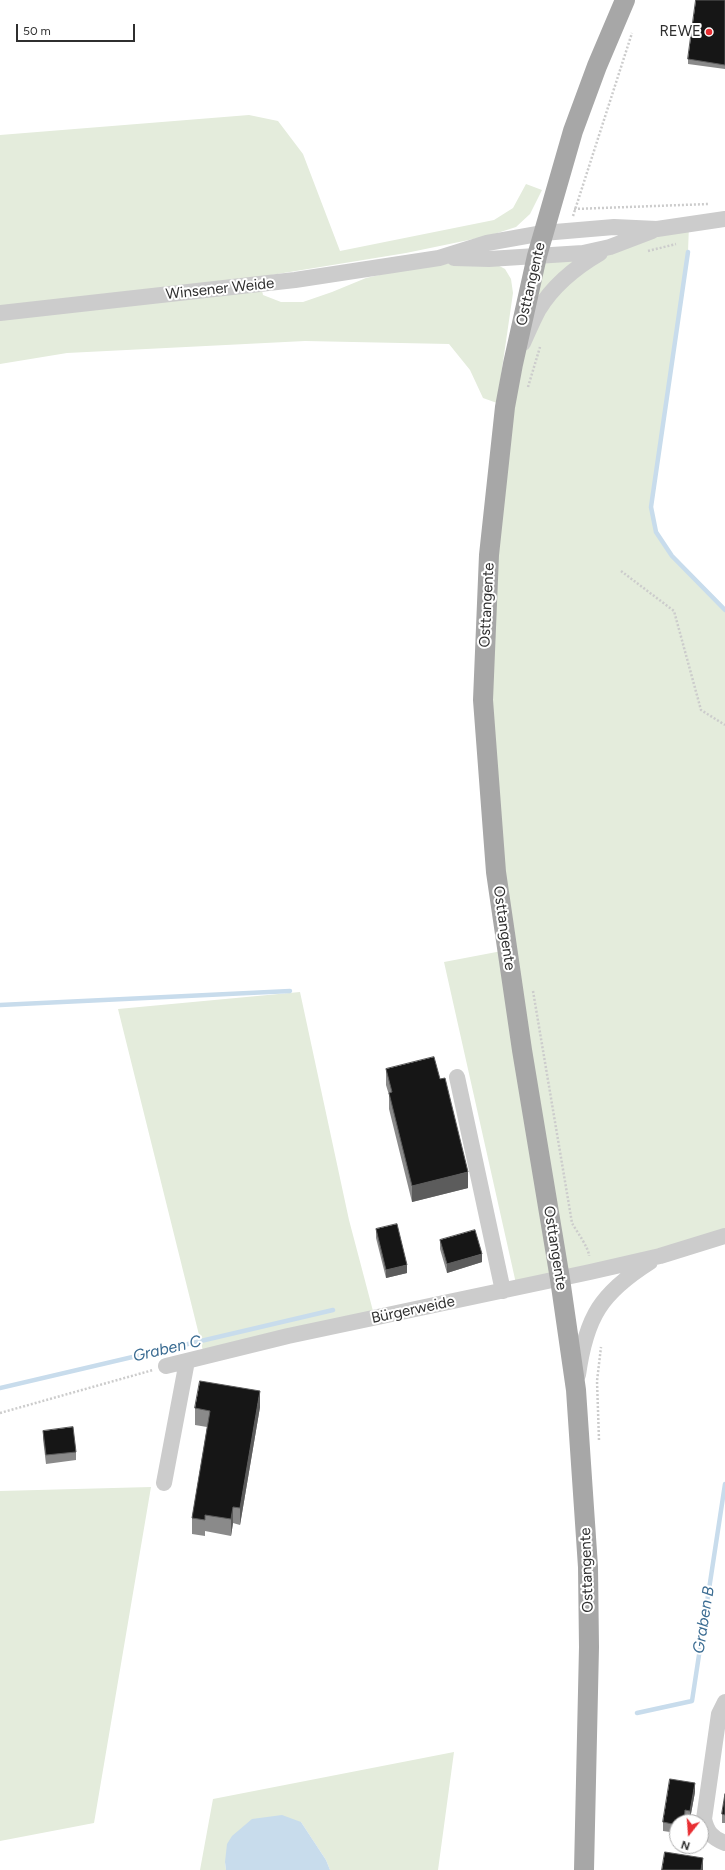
<!DOCTYPE html>
<html>
<head>
<meta charset="utf-8">
<style>
  body { margin:0 }
  #map { position:relative; width:725px; height:1870px; overflow:hidden; background:#fff; font-family:Figtree,sans-serif }
  canvas { display:block }
  .north { position:absolute; left:669px; top:1814px; width:40px; height:40px; box-sizing:border-box; background:#fff; border:1px solid #acacac; border-radius:50%; rotate:197deg; font-size:11px; font-weight:700; line-height:16px; text-align:center; color:#2f2f2f }
  .north::after { content:''; display:block; margin:auto; width:14px; height:18px; background:#e82e32; clip-path:polygon(50% 0,100% 100%,50% 72%,0 100%) }
  .scale { position:absolute; left:16px; top:24px; width:119px; height:18px; box-sizing:border-box; border:2px solid #2f2f2f; border-top:0; padding-left:5px; font-size:12px; line-height:14px; white-space:nowrap; color:#2f2f2f; -webkit-text-stroke:3px #fff; paint-order:stroke }
</style>
</head>
<body>
<div id="map">
<canvas width="725" height="1870"></canvas>
<div class="north">N</div>
<div class="scale">50 m</div>
</div>
<script>
const ctx = document.querySelector('canvas').getContext('2d');
ctx.lineJoin = 'round';
function paint(path, color) { ctx.fillStyle = color; ctx.fill(path, 'evenodd'); }
function stroke(path, color, width, dash) { ctx.strokeStyle = color; ctx.lineWidth = width; ctx.lineCap = dash ? 'butt' : 'round'; ctx.setLineDash(dash || []); ctx.stroke(path); }
function label(font, color, halo, rows, align = 'center') {
  ctx.font = font + ' Figtree,sans-serif'; ctx.lineWidth = 4; ctx.setLineDash([]); ctx.textBaseline = 'middle'; ctx.strokeStyle = halo; ctx.fillStyle = color; for (const [text, x, y, turn = 0] of rows) {
    ctx.save(); ctx.translate(x, y); ctx.rotate((+turn || 0) * Math.PI / 180); ctx.textAlign = isNaN(turn) ? turn : align; if (halo) ctx.strokeText(text, 0, 0); ctx.fillText(text, 0, 0); ctx.restore();
  }
}
const green = new Path2D(`
  M249,115L278,121L303,154L340,251L494,220L513,208L526,184L542,190L530,214L516,227L488,236L406,253L259,277L263,295L281,302H303L332,292L366,278L424,265L490,261L505,269L511,279L513,293L497,403L483,398L470,370L449,344L305,341L67,353L0,364V135Z
  M689,225L688,252L651,507L656,532L672,556L725,610V1236L517,1288L444,962L507,950L496,872L489,555L537,256Z
  M300,992L349,1220L373,1311L203,1351L118,1009Z
  M151,1487L94,1823L0,1841V1491Z
  M454,1752L438,1870H330L326,1860L301,1822L225,1862L226,1870H200L213,1799Z`);
const water = new Path2D(`
  M282,1815L301,1822L326,1860L330,1870H226L225,1862L227,1844L232,1836L252,1819Z`);
const stream = new Path2D(`
  M688,252L651,507L656,532L672,556L725,610
  M0,1005L290,991
  M0,1388L333,1310
  M637,1713L692,1701L725,1484`);
const path = new Path2D(`
  M574,209L709,204
  M573,216L632,33
  M648,251L676,244
  M528,387L540,347
  M621,571L674,611L701,710L725,725
  M533,991L572,1223C577,1232 589,1248 589,1256
  M0,1413L153,1370
  M599,1440L597,1381L601,1347`);
const minor = new Path2D(`
  M454,258L489,259L583,253L610,247L652,231
  M0,313L295,280L439,258L487,243L543,233L614,227L657,229L725,219
  M523,343C528,332 533,320 539,309C553,286 576,267 600,253
  M457,1077L503,1291
  M166,1366L288,1336L590,1272L660,1256L725,1236
  M578,1375C586,1317 601,1293 650,1262
  M164,1483L187,1361
  M725,1702L719,1714L704,1819C707,1832 712,1838 725,1843`);
const major = new Path2D(`
  M584,1870L589,1647L588,1567L576,1390L560,1279L522,1050L496,872L483,700L489,555L505,407L513,364L537,256L573,131L597,66L625,0`);
const wall = new Path2D(`
  M725,0V69L688,64V59Z
  M386,1069L468,1188L412,1202L389,1109V1095L386,1085Z
  M376,1229L407,1273L386,1278L376,1238Z
  M440,1240L482,1262L447,1273L440,1249Z
  M260,1407L240,1525L233,1523L231,1536L205,1531V1536L192,1534V1518L207,1427L195,1425V1408Z
  M43,1431L76,1452V1460L46,1464L43,1439Z
  M695,1792L690,1819H685L677,1822V1833L663,1831V1822Z
  M725,1794V1823H722V1814Z`);
const shadedWall = new Path2D(`
  M468,1172V1188L412,1202V1186Z
  M482,1254V1262L447,1273V1264Z
  M407,1265V1273L386,1278V1270Z
  M260,1391V1407L240,1525V1508Z
  M233,1507V1523L231,1536V1519Z
  M695,1783V1792L690,1819V1811Z
  M685,1810V1822H684Z
  M703,1858V1870H701Z`);
const building = new Path2D(`
  M696,0H725V65L688,59Z
  M434,1057L440,1079L445,1078L468,1172L412,1186L389,1093L392,1092L386,1069Z
  M397,1224L407,1265L386,1270L376,1229Z
  M475,1230L482,1254L447,1264L440,1240Z
  M200,1381L260,1391L240,1508L233,1507L231,1519L205,1515V1520L192,1518L210,1411L195,1408Z
  M73,1427L76,1452L46,1455L43,1431Z
  M670,1779L695,1783L690,1811L685,1810L684,1822H677V1825L663,1822Z
  M725,1794V1815L722,1814Z
  M665,1852L703,1858L701,1870H662Z`);
const markers = [
  [709,32,4,"#e82e32"]
];
const poiNames = [
  ["REWE",701,32]
];
const streetNames = [
  ["Osttangente",531,284,-77],
  ["Winsener Weide",220,289,-6],
  ["Osttangente",487,605,-87],
  ["Osttangente",504,928,82],
  ["Osttangente",555,1248,81],
  ["Bürgerweide",413,1310,-12],
  ["Osttangente",587,1570,-92]
];
const waterNames = [
  ["Graben C",167,1349,-13],
  ["Graben B",704,1620,-81]
];
paint(green, '#e4ecdc');
paint(water, '#c8dcec');
stroke(stream, '#c8dcec', 4.5);
stroke(path, '#ccc', 2.5, [2, 2]);
stroke(minor, '#ccc', 16);
stroke(major, '#a7a7a7', 20);
paint(wall, '#8a8a8a');
paint(shadedWall, '#5c5c5c');
paint(building, '#161616');
stroke(building, '#5c5c5c', 1);
for (const [x, y, r, color] of markers) { const dot = new Path2D(); dot.arc(x, y, r, 0, 2 * Math.PI); ctx.fillStyle = color; ctx.fill(dot); stroke(dot, '#fff', 1.5); }
label('15px', '#2f2f2f', '#fff', poiNames, 'right');
label('15px', '#2f2f2f', '#fff', streetNames);
label('italic 16px', '#3b6c92', '#fff', waterNames);
</script>
</body>
</html>
